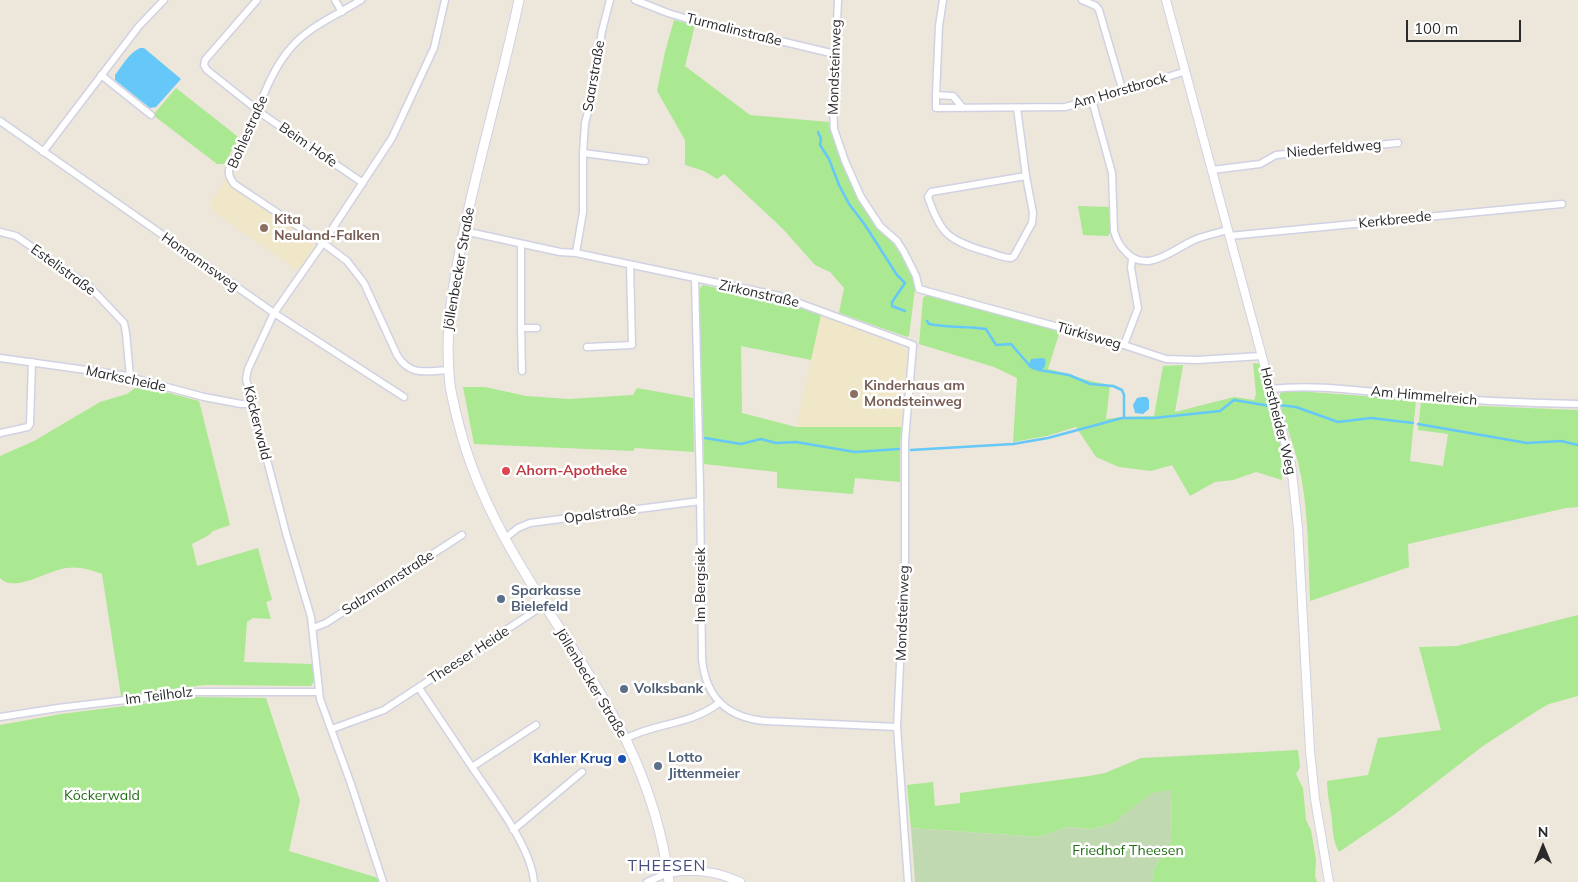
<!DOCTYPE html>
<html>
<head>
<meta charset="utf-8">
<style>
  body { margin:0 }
  #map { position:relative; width:1578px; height:882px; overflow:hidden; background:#ede6da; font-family:Mulish,sans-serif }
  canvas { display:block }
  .north { position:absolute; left:1518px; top:822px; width:50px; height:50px; -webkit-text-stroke:4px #fff; paint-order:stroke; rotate:0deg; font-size:14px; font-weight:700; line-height:20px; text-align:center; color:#2a2a2a }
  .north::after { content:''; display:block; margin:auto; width:18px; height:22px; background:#2a2a2a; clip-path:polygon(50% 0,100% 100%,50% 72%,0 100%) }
  .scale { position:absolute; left:1406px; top:20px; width:115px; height:22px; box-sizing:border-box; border:2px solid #2a2a2a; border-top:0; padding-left:6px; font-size:15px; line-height:18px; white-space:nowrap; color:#2a2a2a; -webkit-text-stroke:4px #fff; paint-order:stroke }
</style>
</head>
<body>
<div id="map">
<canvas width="1578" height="882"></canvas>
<div class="north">N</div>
<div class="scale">100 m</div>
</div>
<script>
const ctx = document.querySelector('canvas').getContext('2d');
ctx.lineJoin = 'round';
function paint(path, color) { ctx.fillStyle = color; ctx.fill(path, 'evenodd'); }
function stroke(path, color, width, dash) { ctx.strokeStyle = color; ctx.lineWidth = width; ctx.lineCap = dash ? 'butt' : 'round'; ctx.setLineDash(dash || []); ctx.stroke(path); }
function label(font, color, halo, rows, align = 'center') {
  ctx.font = font + ' Mulish,sans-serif'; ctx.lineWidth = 5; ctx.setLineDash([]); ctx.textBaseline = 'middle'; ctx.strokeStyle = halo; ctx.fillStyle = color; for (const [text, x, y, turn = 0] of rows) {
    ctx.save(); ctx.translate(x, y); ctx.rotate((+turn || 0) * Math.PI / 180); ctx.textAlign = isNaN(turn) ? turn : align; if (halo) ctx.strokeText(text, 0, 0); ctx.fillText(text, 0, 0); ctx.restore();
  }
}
const education = new Path2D(`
  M226,178L231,186L313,242V249L299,271L215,213L210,204Z
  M821,315L905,348L908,351L901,427H796Z`);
const green = new Path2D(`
  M674,20L695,25L685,66L750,115L829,122V125L845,171L859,200L878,228L896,244L914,278L915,289L909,336L907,337L839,313L844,288L830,272L815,265L782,228L724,174L717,179L704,171L685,165V140L657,91L665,52Z
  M176,88L237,136L238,140L224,164H217L153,115Z
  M1078,206L1110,207V233L1108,236L1083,235Z
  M703,285L785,302L821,315L811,360L741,346L742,413L796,427H901L900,447V482L855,478L853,494L777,488V472L704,464L699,289Z
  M927,295L1060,331L1048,369C1069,373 1088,382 1110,385L1106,419L1122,417L1154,416L1163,366L1183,365L1175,412L1234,397L1254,400L1256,394L1253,363L1260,364L1270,406L1280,438L1282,480L1256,472L1233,480L1215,482L1190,496L1172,465L1151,471L1119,467L1096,457L1076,427L1047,436L1013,442L1017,378L994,367L919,344L923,298Z
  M139,385L199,401L230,525L213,531L209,535L192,544L197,566L258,548L272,600L266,602L271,619L253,618L247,622L244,662L312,664L314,681L311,686L204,685L121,696L102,574C92,570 78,566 67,568C50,569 14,594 0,578V456L34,441L100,402L127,394Z
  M463,387H485L526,396L569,399L633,395L637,388L693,398L694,452L635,448L633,451L474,444Z
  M1284,390L1416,400L1410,461L1443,466L1448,434L1418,430L1421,401L1453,405L1578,410V507L1566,508L1408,544L1409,567L1310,601C1308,555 1309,507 1298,462C1292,441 1285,420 1278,400L1281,391Z
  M1578,615V696L1549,704L1540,709L1483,746L1395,814L1339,852C1332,840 1333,827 1331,813C1329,802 1327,792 1327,781L1368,775L1378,738L1441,730L1419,647L1457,646Z
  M196,697L266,698L300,800L289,851L375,877L383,882H0V725L61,714Z
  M1298,750L1300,767L1296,774L1303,788L1306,820L1311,830L1316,860L1315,876L1317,882H1152L1154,869L1172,840L1171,790L1124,814L1116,822L1093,829L1067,827L1039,837L911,828L907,785L933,782L935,806L960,803V793L1089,776L1105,773L1141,758Z`);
const cemetery = new Path2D(`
  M1171,790L1172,840L1154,869L1152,882H915L911,828L1039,837L1067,827L1093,829L1116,822L1124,814L1152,793Z`);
const water = new Path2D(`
  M140,48H144L181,79L156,107L150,108L115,80V75C122,66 129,53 140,48Z
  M1042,358L1045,359C1048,371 1036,374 1028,366L1031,359Z
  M1142,397H1147L1149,400V409L1143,414L1135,413L1133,405L1137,398Z`);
const stream = new Path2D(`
  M818,132L821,139L820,145L829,159L839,185L849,204L865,225L897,275L905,283L892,302V306L905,311
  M927,321L929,324C948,328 967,326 986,329L996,345L1011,344L1030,366
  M1039,370L1069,375L1090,384L1113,386L1122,390L1124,395V418
  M1279,405L1296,407L1338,422L1371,418L1413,423
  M1418,424L1527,443L1561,441L1578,445
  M705,438L741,444L761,439L776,443L796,442L855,452L899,449
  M911,450L1013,444L1048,438L1122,418H1154L1220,411L1234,400L1270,406`);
const minor = new Path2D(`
  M257,0L205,60L204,65L207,70L265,116L363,183
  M335,0L342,12
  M361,0C337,15 307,27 289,50C267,76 257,116 242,146C238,154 231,161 229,170C228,176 231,179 234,184L323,243L347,261L364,283L397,355C410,377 427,371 449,370
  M635,0L668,13L688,19L835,54
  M838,0L833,109L834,129L845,161L861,197L880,226L897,241L904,252L916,276L919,289L1124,345L1166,359L1197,360L1261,356
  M1082,0L1096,6L1099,10L1123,92
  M101,75L151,115
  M936,95L939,26L943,0
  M1092,100L1112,173L1114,231C1116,238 1119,245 1125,251C1145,274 1170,252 1190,242C1201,236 1215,234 1227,230
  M963,108L953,96L936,95V108L1065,107L1145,86L1155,81L1186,71
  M1017,108L1026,176
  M0,121L274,313L404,397
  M43,152L139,26L164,0
  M583,153L645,161
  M1212,170L1260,164L1276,155L1398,143
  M1026,176L1033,213L1032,223L1014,256L1011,258C1002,258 993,253 984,251C948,240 940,233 928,197L931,192Z
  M464,231L560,252L576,253L780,296L913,345L905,440V560L897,727L908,882
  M0,232L16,236L90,287L124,323L126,333L130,377
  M1229,236L1562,204
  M521,244V328
  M576,253L583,212V153L585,123L589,108L602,31L610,0
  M695,279L700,486L702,659C706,698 727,718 766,721L897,727
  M1124,345L1138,308L1131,268L1132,259
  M587,347L632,345L630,265
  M0,358L122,375L204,397L241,404H251
  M522,371L521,328H537
  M1271,389C1314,384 1360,391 1403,395C1462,400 1520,403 1578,404
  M0,433L28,427L30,424L32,362
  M504,539L518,528L530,523L700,501
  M313,628L326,623L462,535
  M419,688L472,767L536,725
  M0,717L58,708L193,692H319
  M332,729L384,710L544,605
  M625,739C656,722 689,726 719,703
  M472,767C492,797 531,846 534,882
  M513,830L582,772
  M383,882L351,784L320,699L311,617L286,533L246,379L248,369L274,313L323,243L392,138L434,48L445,0
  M647,882L668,873`);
const tertiary = new Path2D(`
  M1166,0L1291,464L1298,528L1310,751L1315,799L1329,882
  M668,873C694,868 716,871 740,882`);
const secondary = new Path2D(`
  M519,0C504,71 484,141 468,212C456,269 443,326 450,385C453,403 458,422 463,440C497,554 575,638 627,742C648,786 663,834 669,882`);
const markers = [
  [264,228,5,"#8d6e63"],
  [854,394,5,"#8d6e63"],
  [506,471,5,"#e0444e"],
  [501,599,5,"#5c6f8a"],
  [624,689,5,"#5c6f8a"],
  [622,759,5,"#1a4fb4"],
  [658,766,5,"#5c6f8a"]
];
const streetNames = [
  ["Turmalinstraße",734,30,14],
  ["Mondsteinweg",835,67,-88],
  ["Saarstraße",594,76,-80],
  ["Am Horstbrock",1120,91,-16],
  ["Bohlestraße",248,132,-66],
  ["Beim Hofe",308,145,35],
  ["Niederfeldweg",1334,149,-5],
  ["Kerkbreede",1395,220,-6],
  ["Homannsweg",200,262,35],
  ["Jöllenbecker Straße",459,269,-80],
  ["Estelistraße",63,270,36],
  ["Zirkonstraße",759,294,13],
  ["Türkisweg",1089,336,16],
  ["Markscheide",126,379,12],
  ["Am Himmelreich",1424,396,5],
  ["Horstheider Weg",1278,421,76],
  ["Köckerwald",257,423,76],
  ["Opalstraße",600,514,-8],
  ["Salzmannstraße",388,583,-33],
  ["Im Bergsiek",701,585,-90],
  ["Mondsteinweg",903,613,-88],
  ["Theeser Heide",469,655,-33],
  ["Jöllenbecker Straße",591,683,59],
  ["Im Teilholz",159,696,-7]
];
const educationNames = [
  ["Kita",274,220],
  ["Neuland-Falken",274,236],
  ["Kinderhaus am",864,386],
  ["Mondsteinweg",864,402]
];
const healthNames = [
  ["Ahorn-Apotheke",516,471]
];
const serviceNames = [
  ["Sparkasse",511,591],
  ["Bielefeld",511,607],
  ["Volksbank",634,689],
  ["Lotto",668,758],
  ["Jittenmeier",668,774]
];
const transitNames = [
  ["Kahler Krug",612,759]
];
const parkNames = [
  ["Köckerwald",102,796],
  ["Friedhof Theesen",1128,851]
];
const quarterNames = [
  ["THEESEN",667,866]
];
paint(education, '#f0e6c8');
paint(green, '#aae892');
paint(cemetery, '#c1d9b0');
paint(water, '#65c8f8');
stroke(stream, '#65c8f8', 2.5);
stroke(minor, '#d0d2e4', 9);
stroke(tertiary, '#d0d2e4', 10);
stroke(secondary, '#d0d2e4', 11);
stroke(minor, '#fff', 6);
stroke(tertiary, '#fff', 8);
stroke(secondary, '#fff', 9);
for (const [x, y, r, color] of markers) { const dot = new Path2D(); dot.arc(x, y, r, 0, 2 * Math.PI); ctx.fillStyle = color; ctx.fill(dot); stroke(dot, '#fff', 2); }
label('14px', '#2a2a2a', '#fff', streetNames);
label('bold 14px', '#785e54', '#fff', educationNames, 'left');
label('bold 14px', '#be3a42', '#fff', healthNames, 'left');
label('bold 14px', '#4e5e75', '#fff', serviceNames, 'left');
label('bold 14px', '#164399', '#fff', transitNames, 'right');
label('14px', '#216d14', '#fff', parkNames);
ctx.letterSpacing = '1px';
label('16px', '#474d7e', '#fff', quarterNames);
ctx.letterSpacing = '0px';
</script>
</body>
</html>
